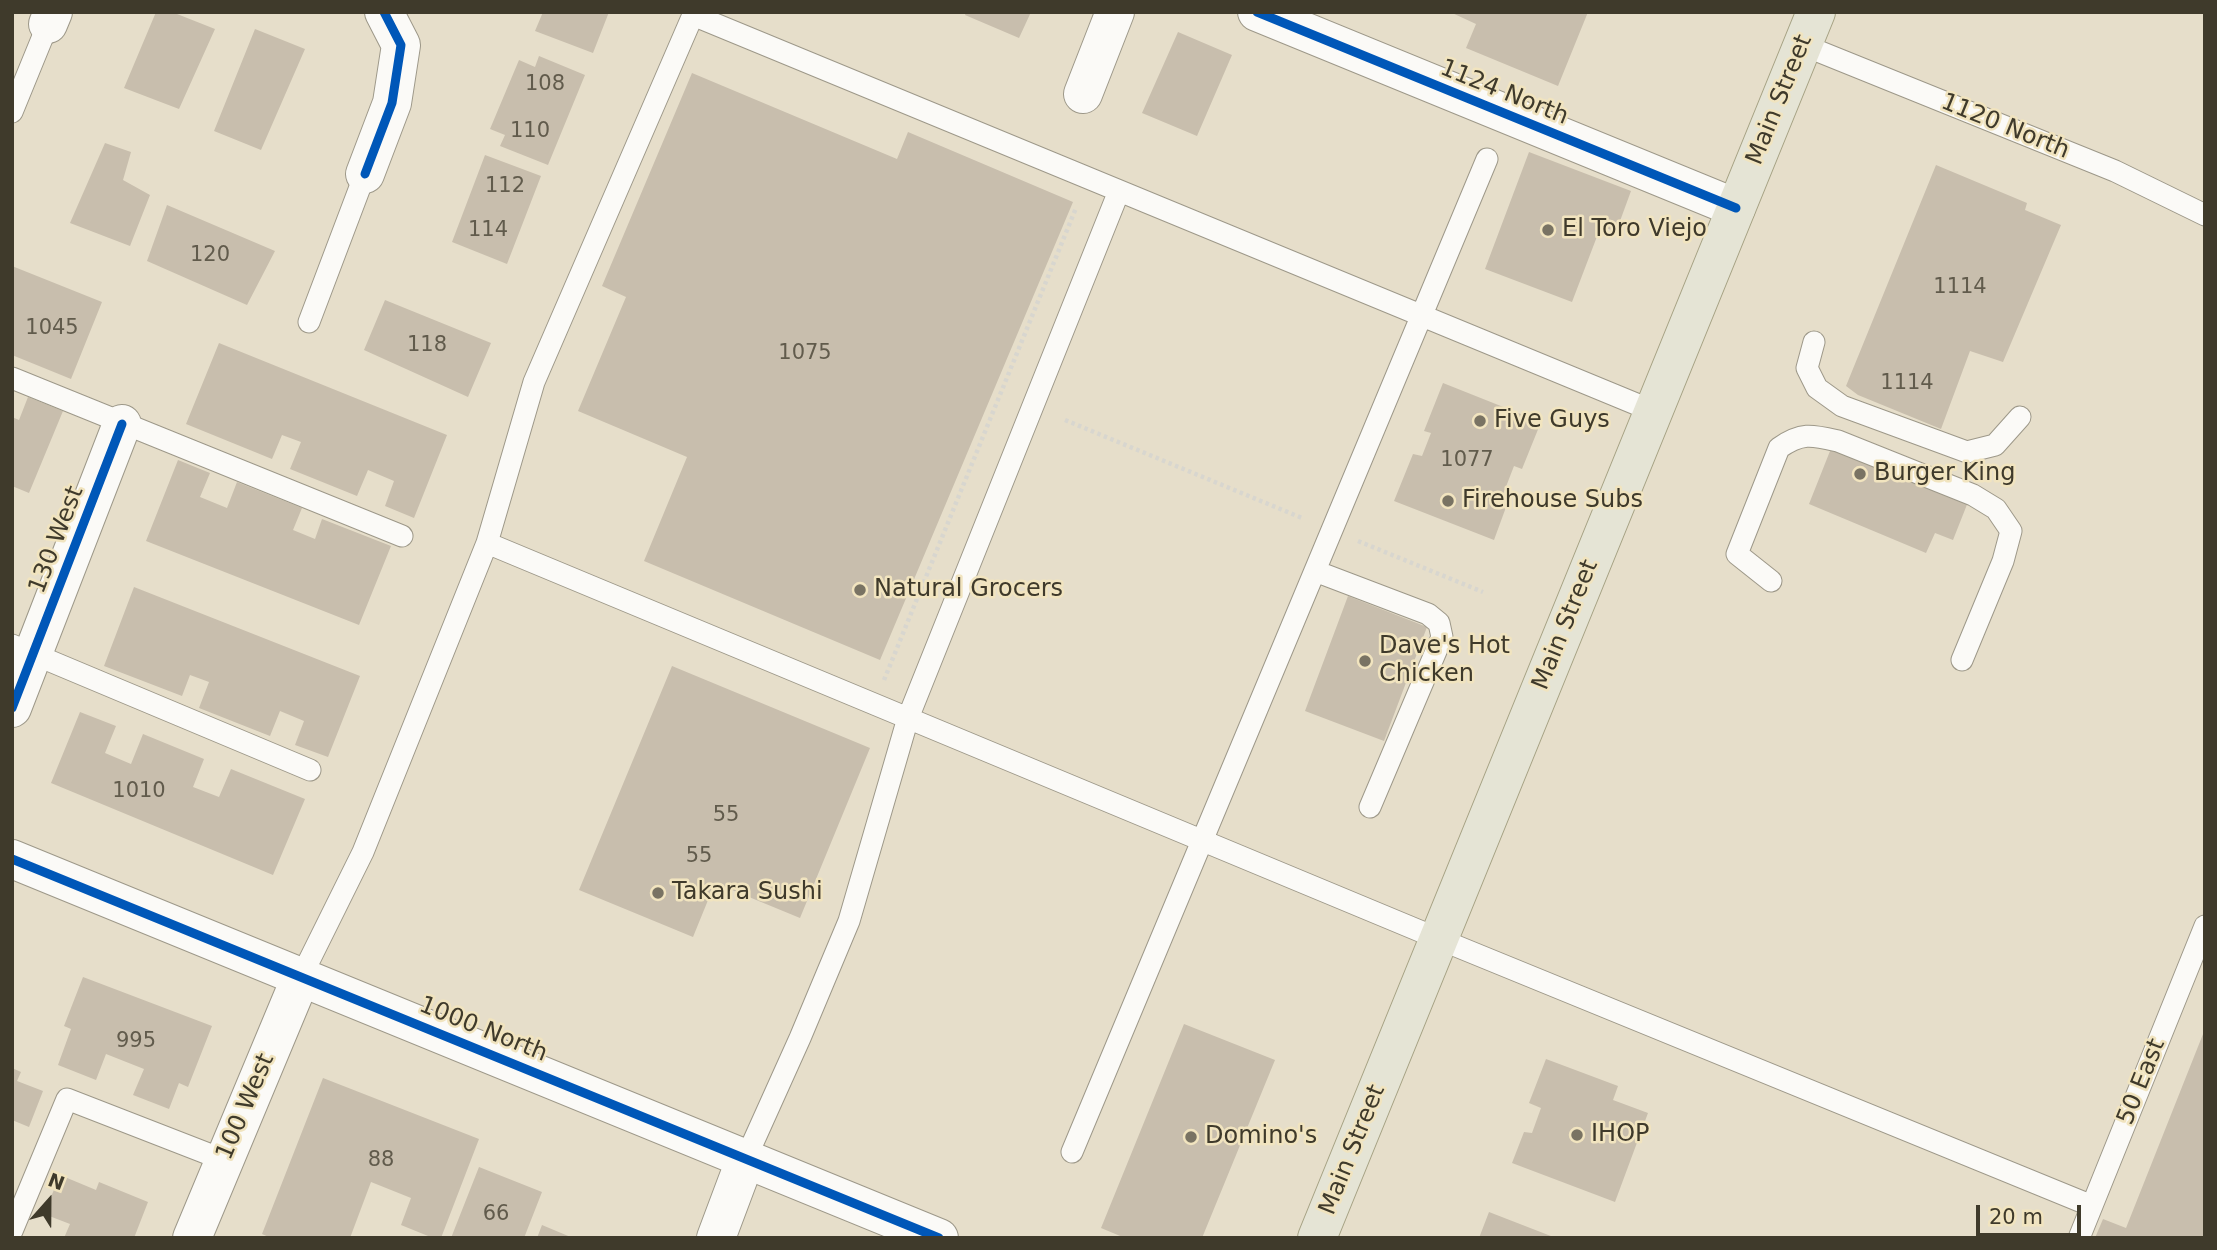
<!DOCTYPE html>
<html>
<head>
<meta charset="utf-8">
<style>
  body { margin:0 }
  #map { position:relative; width:2217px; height:1250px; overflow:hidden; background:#e6deca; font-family:"DejaVu Sans",sans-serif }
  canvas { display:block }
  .frame { position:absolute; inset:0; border:14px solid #3f3a2b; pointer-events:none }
  .north { position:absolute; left:14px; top:1166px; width:70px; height:70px; -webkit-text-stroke:5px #f1e4bf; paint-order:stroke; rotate:21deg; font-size:19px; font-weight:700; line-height:28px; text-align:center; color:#3f3a2b }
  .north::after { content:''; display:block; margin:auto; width:24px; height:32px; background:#3f3a2b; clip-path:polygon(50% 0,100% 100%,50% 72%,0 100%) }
  .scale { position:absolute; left:1976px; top:1205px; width:105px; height:32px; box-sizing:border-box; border:4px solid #3f3a2b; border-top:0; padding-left:9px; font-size:21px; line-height:24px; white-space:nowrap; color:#3f3a2b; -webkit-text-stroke:5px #f1e4bf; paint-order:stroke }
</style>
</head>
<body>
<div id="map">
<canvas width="2217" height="1250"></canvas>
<div class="frame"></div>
<div class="north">N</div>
<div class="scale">20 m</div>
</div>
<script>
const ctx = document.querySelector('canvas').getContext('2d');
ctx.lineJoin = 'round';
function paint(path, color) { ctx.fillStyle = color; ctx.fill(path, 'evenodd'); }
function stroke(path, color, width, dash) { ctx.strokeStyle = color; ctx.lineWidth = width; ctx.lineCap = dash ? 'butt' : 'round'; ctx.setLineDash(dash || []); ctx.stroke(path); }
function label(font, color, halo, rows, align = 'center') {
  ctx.font = font + ' "DejaVu Sans",sans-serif'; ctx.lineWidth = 5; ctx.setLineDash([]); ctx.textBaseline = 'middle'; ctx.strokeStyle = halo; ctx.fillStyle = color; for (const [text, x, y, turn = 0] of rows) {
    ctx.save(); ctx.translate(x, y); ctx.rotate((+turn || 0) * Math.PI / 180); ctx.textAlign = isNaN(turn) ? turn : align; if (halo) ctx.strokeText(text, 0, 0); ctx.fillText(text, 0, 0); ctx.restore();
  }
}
const building = new Path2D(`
  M156,12H172L215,29L179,109L124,88Z
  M543,12H609L593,53L535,31Z
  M966,12H1031L1019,38L965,15Z
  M1450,12H1588L1558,86L1466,48L1476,24Z
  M255,29L305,49L261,150L214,131Z
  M1178,32L1232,55L1197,136L1142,113Z
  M539,56L585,75L548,165L500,146L505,135L490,129L519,60L535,67Z
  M692,73L897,159L908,132L1073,202L880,660L644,561L687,457L578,411L626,297L602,286Z
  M105,143L131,152L123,180L150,195L130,246L70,223Z
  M1529,152L1631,191L1616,232L1601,226L1572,302L1485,269Z
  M485,155L541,176L507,264L452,242Z
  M1936,165L2027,203L2025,210L2061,225L2003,362L1970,351L1941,429L1858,395L1846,386Z
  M167,205L275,251L247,305L147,261Z
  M12,266L102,302L71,379L12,355Z
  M385,300L491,343L468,397L364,350Z
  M219,343L447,435L414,518L385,506L394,481L368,470L357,496L290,469L301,442L282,435L272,459L186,424Z
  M1443,383L1541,422L1522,469L1514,466L1502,497L1509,499L1494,540L1394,501L1413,454L1422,456L1431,433L1424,431Z
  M28,397L63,411L29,493L12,486V417L19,420Z
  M1832,446L1968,502L1953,540L1935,533L1926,553L1809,504Z
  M178,460L210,473L200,497L227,508L237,482L302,508L293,530L315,539L322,519L391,546L359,625L146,541Z
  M134,587L360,676L328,757L295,745L304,721L280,711L270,736L199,708L209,682L190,675L182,696L104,666Z
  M1348,596L1427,627L1384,741L1305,711Z
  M672,666L870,748L800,918L715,883L693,937L579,890Z
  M80,712L116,726L105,753L131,764L143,734L204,759L193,787L219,797L231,769L305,799L273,875L51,783Z
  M83,977L212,1026L188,1087L179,1083L169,1109L133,1095L144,1069L106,1054L96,1080L58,1065L71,1029L64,1026Z
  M1184,1024L1275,1060L1202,1238H1125L1101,1228Z
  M2205,1029V1238H2095L2103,1219L2126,1228Z
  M1546,1059L1618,1086L1613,1100L1648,1113L1615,1202L1512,1163L1524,1132L1532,1133L1541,1108L1529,1103Z
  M12,1068L21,1072L17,1081L43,1091L29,1127L12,1120Z
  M323,1078L479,1139L441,1238H433L401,1225L411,1198L371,1182L350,1238H271L262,1234Z
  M479,1167L542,1192L524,1238H451Z
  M60,1175L96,1190L99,1182L148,1202L134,1238H64L70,1224L44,1214Z
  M1489,1212L1556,1238H1479Z
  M542,1225L573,1238H537Z`);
const path = new Path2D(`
  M1065,420L1302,518
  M1358,541L1483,592
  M884,680L1076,208`);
const service = new Path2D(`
  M1803,45L2115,171L2205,215
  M12,112L48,24
  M309,322L365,174
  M1814,342L1807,368L1817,388L1842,406L1967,452L1995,445L2020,417
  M12,378L402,536
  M487,543L1439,939L2092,1206
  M1315,571L1428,614L1439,623L1442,637L1370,807
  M1771,581L1737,554L1779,448C1802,432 1812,435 1838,441L1973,495L1996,509L2011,531L2003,561L1962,660
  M12,645L310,770
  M301,977L363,852L487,543L534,382L693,15L1653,411
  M1072,1152L1487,159
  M746,1158L800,1038L849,921L908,718L1119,191
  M12,1231L67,1099L224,1160
  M2079,1238L2205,926`);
const minor = new Path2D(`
  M1257,12L1736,208
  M48,24L53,12
  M1083,94L1115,12
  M365,174L392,103L401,45L384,12
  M12,708L122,424
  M192,1238L301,977
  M716,1238L746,1158`);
const tertiary = new Path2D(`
  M12,859L939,1238`);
const primary = new Path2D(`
  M1317,1238L1816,12`);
const cycleway = new Path2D(`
  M1257,12L1736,208
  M365,174L392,103L401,45L384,12
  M12,708L122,424
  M12,859L939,1238`);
const markers = [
  [1548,230,7,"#797363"],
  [1480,421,7,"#797363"],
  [1860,474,7,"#797363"],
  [1448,501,7,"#797363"],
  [860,590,7,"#797363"],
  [1365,661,7,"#797363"],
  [658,893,7,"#797363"],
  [1577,1135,7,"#797363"],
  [1191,1137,7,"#797363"]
];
const numberNames = [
  ["108",545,85],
  ["110",530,132],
  ["112",505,187],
  ["114",488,231],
  ["120",210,256],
  ["1114",1960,288],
  ["1045",52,329],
  ["118",427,346],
  ["1075",805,354],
  ["1114",1907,384],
  ["1077",1467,461],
  ["1010",139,792],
  ["55",726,816],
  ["55",699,857],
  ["995",136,1042],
  ["88",381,1161],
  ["66",496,1215]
];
const streetNames = [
  ["1124 North",1504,93,22],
  ["Main Street",1780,100,-68],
  ["1120 North",2005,127,22],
  ["130 West",57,540,-69],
  ["Main Street",1566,625,-68],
  ["1000 North",483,1030,22],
  ["50 East",2142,1082,-68],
  ["100 West",246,1107,-67],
  ["Main Street",1353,1150,-68]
];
const poiNames = [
  ["El Toro Viejo",1562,230],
  ["Five Guys",1494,421],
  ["Burger King",1874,474],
  ["Firehouse Subs",1462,501],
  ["Natural Grocers",874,590],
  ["Dave's Hot",1379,647],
  ["Chicken",1379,675],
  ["Takara Sushi",672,893],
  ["IHOP",1591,1135],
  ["Domino's",1205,1137]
];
paint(building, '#c8bead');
stroke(service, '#9d9889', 23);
stroke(minor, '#9d9889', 40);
stroke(tertiary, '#9d9889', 40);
stroke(primary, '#a6a284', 40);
stroke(path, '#d8d6cf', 4.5, [3.5, 3.5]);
stroke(service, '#fbfaf7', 21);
stroke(minor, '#fbfaf7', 38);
stroke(tertiary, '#fbfaf7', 38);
stroke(primary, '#e5e4d5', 38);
stroke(cycleway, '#0057b8', 9);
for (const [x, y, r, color] of markers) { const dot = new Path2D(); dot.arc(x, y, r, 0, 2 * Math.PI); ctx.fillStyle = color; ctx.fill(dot); stroke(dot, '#f1e4bf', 2.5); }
label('21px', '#615b4c', null, numberNames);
label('24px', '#3f3a2b', '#f1e4bf', streetNames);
label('24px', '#3f3a2b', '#f1e4bf', poiNames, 'left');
</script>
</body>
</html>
